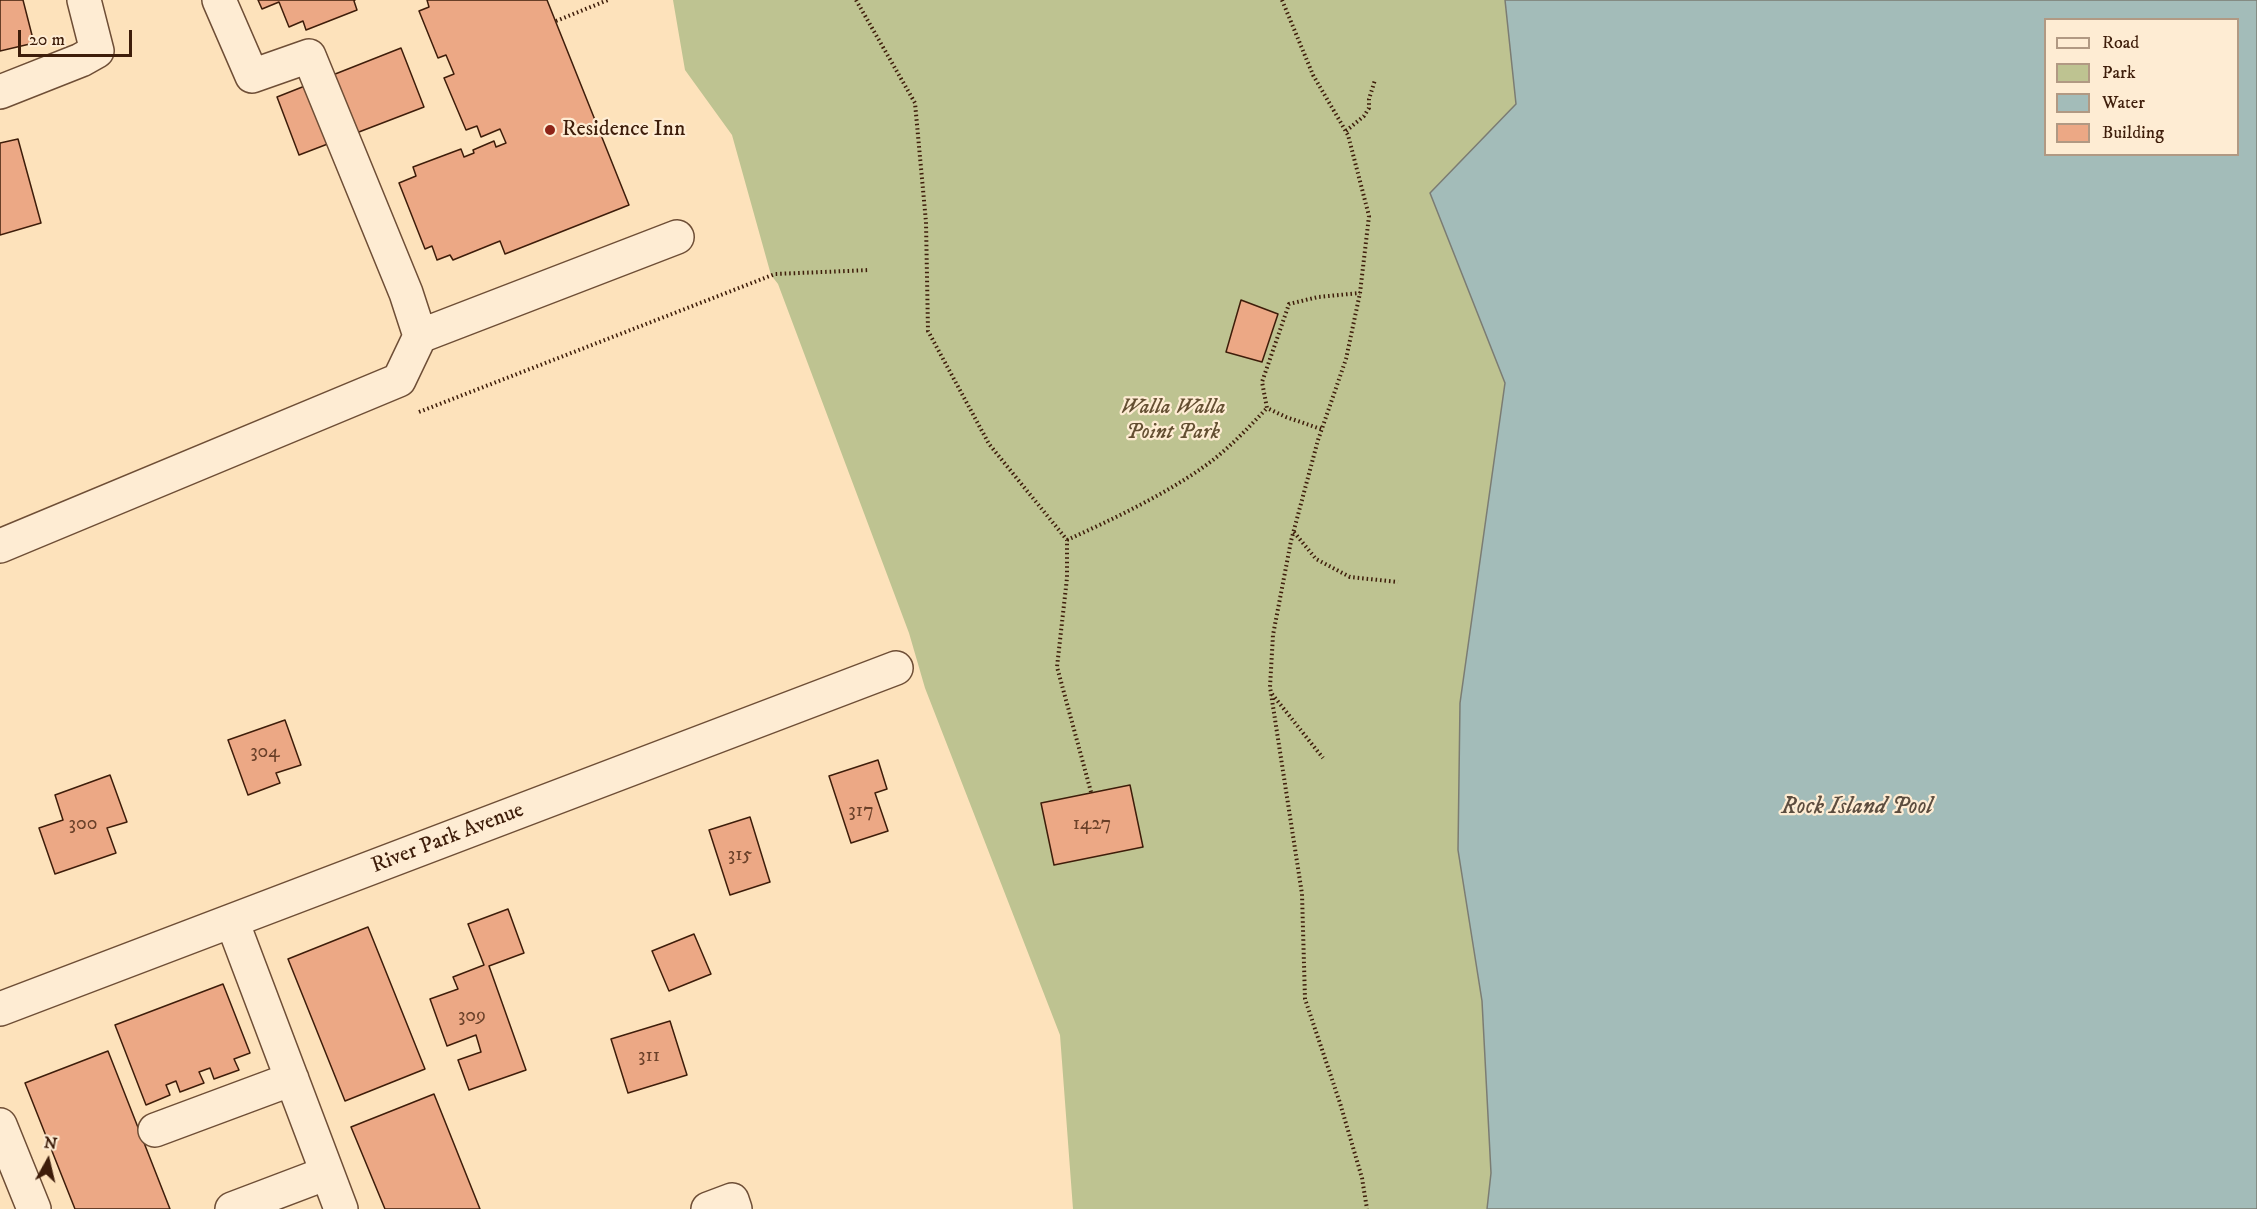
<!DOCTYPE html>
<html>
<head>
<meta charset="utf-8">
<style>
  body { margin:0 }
  #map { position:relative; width:2257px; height:1209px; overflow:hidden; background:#fde2bb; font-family:"IM FELL DW Pica",serif }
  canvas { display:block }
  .legend { position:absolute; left:2044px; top:18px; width:195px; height:138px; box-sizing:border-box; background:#feecd3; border:2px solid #b19983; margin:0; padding:8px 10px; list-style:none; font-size:18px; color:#3e1d0a }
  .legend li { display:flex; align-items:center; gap:12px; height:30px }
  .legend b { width:30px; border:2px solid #b19983 }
  .north { position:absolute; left:18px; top:1131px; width:60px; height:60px; -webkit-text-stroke:4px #feecd3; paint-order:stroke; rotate:8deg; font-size:16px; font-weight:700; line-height:24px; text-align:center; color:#3e1d0a }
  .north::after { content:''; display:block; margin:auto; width:21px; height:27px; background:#3e1d0a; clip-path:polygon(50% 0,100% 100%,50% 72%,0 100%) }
  .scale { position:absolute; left:18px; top:30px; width:114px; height:27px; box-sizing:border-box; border:3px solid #3e1d0a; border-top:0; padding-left:8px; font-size:18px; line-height:21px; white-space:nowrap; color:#3e1d0a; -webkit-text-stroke:4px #feecd3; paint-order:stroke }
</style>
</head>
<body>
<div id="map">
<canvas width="2257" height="1209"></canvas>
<ul class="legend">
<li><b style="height:8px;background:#feecd3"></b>Road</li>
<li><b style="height:16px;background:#bec391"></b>Park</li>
<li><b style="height:16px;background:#a3bcb9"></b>Water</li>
<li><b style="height:16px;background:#eca885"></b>Building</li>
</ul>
<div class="north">N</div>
<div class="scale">20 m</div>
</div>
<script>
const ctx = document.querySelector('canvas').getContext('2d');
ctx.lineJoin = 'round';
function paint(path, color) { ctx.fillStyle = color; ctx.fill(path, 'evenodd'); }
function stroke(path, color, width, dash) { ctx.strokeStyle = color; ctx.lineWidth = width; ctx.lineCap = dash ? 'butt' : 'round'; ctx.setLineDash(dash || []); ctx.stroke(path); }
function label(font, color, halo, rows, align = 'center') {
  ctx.font = font + ' "IM FELL DW Pica",serif'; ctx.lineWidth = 4.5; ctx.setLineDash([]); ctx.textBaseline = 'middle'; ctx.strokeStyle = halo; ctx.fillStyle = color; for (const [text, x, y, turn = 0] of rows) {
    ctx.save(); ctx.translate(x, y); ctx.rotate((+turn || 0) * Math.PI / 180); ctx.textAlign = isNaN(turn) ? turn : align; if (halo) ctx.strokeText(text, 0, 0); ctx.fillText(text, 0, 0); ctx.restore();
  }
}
const green = new Path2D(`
  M673,0H1505L1516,104L1430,193L1505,383L1460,703L1458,850L1482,1001L1491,1173L1487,1209H1073L1060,1035L925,688L909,633L778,284L771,275L732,135L685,70Z`);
const water = new Path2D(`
  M1505,0H2257V1209H1487L1491,1173L1482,1001L1458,850L1460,703L1505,383L1430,193L1516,104ZM2046,20H2238V154H2046Z`);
const building = new Path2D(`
  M0,0H23L34,43L0,51Z
  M258,0H355L354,1L357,10L306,30L303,21L289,27L279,2L262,9Z
  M427,0H547L629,205L505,254L500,241L453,260L450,255L437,260L432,246L425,249L399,183L416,176L413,167L461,149L464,157L474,153L473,150L494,141L496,147L506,143L500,129L481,137L477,126L466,130L444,78L454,74L446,55L438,58L419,11L429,7Z
  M401,48L424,107L299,155L277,97Z
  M18,139L41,223L0,235V143Z
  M1241,300L1278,314L1262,362L1226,352Z
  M285,720L301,765L276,773L280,783L248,795L228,740Z
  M878,760L887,789L875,793L888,831L851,843L829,776Z
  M110,775L127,822L107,828L116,853L55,874L39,828L63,820L55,795Z
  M1130,785L1143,847L1054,865L1041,803Z
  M750,817L770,882L730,895L709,830Z
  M508,909L524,953L489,966L526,1070L469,1090L458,1060L481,1052L476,1035L447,1046L430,999L458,989L453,977L484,965L468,924Z
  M368,927L425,1069L345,1101L288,959Z
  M694,934L711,974L669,991L652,951Z
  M223,984L250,1053L234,1059L239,1070L214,1079L210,1068L199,1072L204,1083L180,1092L176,1081L166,1085L170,1095L146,1105L115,1025Z
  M670,1021L687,1075L628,1093L611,1039Z
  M108,1051L170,1209H75L25,1083Z
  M434,1094L480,1209H385L351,1127Z`);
const path = new Path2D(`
  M856,0L915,103L926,222L928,331L989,444L1067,540V578L1057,667L1091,792
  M1282,0L1313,75L1348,135L1369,216L1360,293L1346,359L1318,440L1291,541L1273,635L1270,687L1302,894L1305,999L1340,1103L1362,1178L1367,1209
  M556,21L608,0
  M1346,131L1364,116L1369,108V99L1375,80
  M419,412L775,274L870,270
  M1321,429L1286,417L1267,408L1262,382L1289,304L1318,297L1360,293
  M1294,532L1316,559L1350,577L1398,582
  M1067,540C1111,520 1162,496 1202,468C1227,451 1247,429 1267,408
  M1272,694L1323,758`);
const minor = new Path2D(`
  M219,0L252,76L309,56L406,293L420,336
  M0,92L81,60L97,51L84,0
  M0,546L399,380L420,336L677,237
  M232,921L341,1209
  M0,1009L896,668
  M0,1125L34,1209
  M155,1130L292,1079
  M232,1209L327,1173
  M708,1209L732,1200L735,1209`);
const markers = [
  [550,130,6,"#8f2418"]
];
const numberNames = [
  ["304",265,753],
  ["317",861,812],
  ["300",83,825],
  ["1427",1092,825],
  ["315",740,856],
  ["309",472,1017],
  ["311",649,1057]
];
const poiNames = [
  ["Residence Inn",562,130]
];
const parkNames = [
  ["Walla Walla",1173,408],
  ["Point Park",1173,433]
];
const streetNames = [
  ["River Park Avenue",448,839,-21]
];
const waterNames = [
  ["Rock Island Pool",1857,808]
];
paint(green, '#bec391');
paint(water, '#a3bcb9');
stroke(water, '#7b7c73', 1.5);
paint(building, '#eca885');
stroke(building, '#3e1d0a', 1.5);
stroke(minor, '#6e4e36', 36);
stroke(path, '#3e1d0a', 4, [1.5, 3]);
stroke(minor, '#feecd3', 33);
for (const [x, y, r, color] of markers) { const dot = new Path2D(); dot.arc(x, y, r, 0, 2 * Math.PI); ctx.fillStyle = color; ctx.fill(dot); stroke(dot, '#feecd3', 2); }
label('20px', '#6a4029', null, numberNames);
label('22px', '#3e1d0a', '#feecd3', poiNames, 'left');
label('italic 22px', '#644f32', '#feecd3', parkNames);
label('22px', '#3e1d0a', '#feecd3', streetNames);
label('italic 24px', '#5c4d3f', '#feecd3', waterNames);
</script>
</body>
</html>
